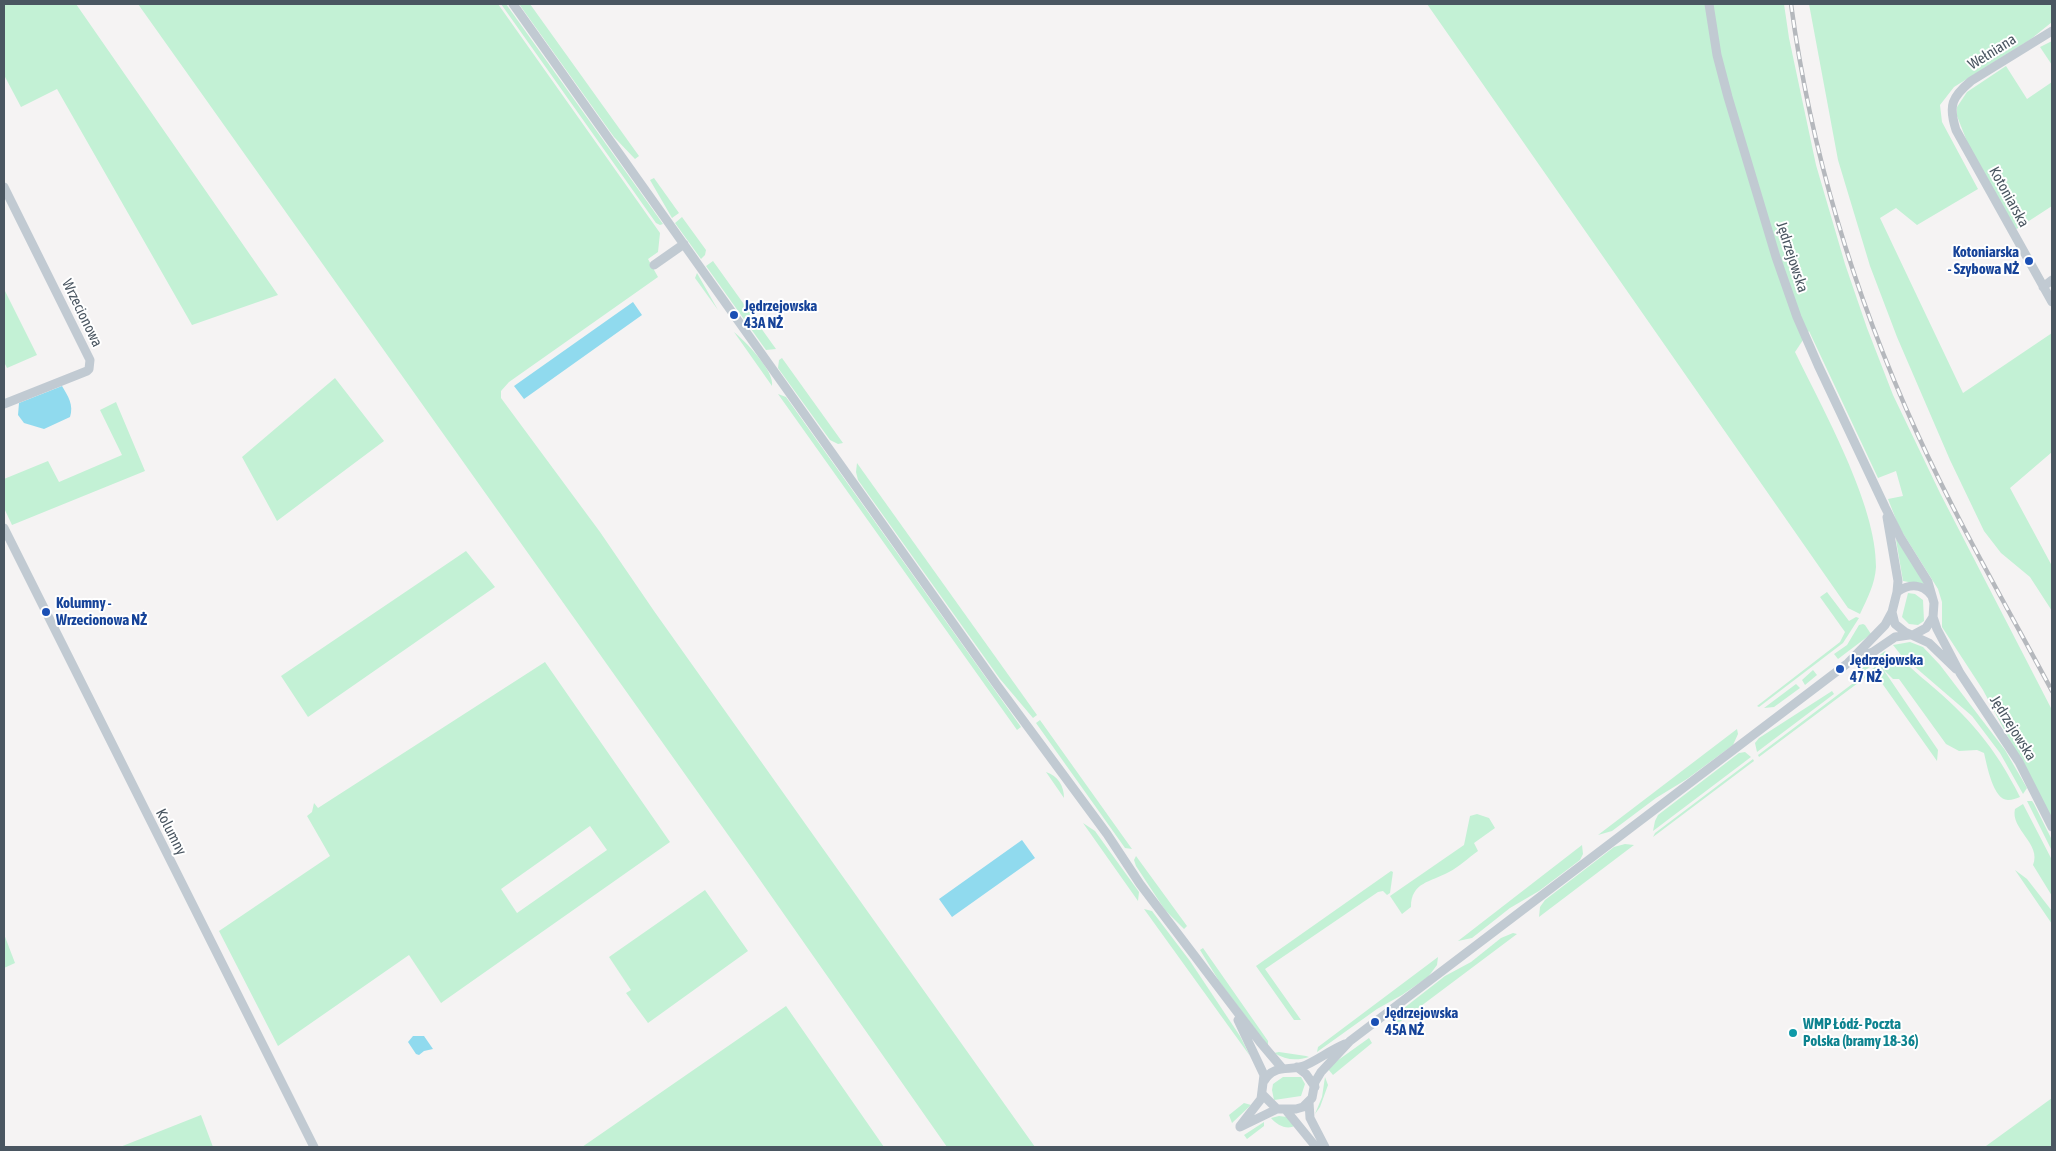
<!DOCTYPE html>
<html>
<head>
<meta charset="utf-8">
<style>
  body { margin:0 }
  #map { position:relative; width:2056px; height:1151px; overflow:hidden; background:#f5f3f3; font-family:"Asap Condensed",sans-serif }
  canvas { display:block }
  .frame { position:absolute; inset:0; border:5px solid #4a5661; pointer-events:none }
</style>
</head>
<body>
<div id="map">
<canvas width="2056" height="1151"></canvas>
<div class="frame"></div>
</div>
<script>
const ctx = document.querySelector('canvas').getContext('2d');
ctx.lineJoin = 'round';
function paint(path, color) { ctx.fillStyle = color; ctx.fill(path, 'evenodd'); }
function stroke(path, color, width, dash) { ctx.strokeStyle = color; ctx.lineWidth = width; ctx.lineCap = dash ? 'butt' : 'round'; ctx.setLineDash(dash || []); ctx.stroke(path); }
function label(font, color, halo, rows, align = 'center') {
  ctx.font = font + ' "Asap Condensed",sans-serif'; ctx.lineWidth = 4; ctx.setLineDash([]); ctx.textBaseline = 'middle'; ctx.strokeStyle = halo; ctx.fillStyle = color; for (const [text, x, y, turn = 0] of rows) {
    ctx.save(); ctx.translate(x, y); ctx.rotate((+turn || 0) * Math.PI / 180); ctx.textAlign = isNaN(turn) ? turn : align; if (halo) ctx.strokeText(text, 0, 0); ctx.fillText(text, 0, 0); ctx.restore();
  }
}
const green = new Path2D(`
  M4,4H76L278,295L192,325L57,89L21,107L4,75Z
  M138,4H498L660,233L658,252L648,259L658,277L509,382L501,391V398L600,532L654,611L1035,1147H947L753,870Z
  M501,4H506L663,224L660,225L656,223Z
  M519,4H530L639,156L635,159L614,137Z
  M1427,4H1784L1789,38L1816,165L1845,264L1867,328L1893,395L1940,493L2052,710V820L1983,690L1942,627V602L1938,589L1899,527L1888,499L1903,496L1896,471L1878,478L1809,331L1795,352C1822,408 1877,505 1876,567C1875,584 1867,599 1860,614L1848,608Z
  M1809,4H2052V22L2031,39L1954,87L1940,105L1942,122L1978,189L1917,225L1896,208L1880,218L1963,393L2052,333V452L2010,488L2052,566V611L2030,577L2001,553L1984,531L1950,460L1897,337L1870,266L1838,160Z
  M2052,41V65L2040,47Z
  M2006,66L2027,99L2052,82V206L2015,230L1968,144L1957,116V107L1967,92Z
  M654,178L679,213L672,218L650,180Z
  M682,217L706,250L705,255L701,259L675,223Z
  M713,261L776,349L766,350L706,266Z
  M697,273L718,310L695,278Z
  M4,289L37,355L7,368L4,362Z
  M734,332C744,340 775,371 772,386Z
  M782,358L843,443L838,444L830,440L778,368L779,360Z
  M335,378L384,441L277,521L242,457Z
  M778,394L786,397L1021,727L1017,730Z
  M116,402L145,471L12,525L4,508V479L48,461L59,482L122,455L100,410Z
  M857,463L1037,715L1033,718L1000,679L858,480L856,472Z
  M1896,540H1898L1925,585L1903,581Z
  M466,551L495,587L308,717L281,676Z
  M1827,592L1849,621L1856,617L1859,618L1843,643L1759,707L1757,706L1840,642L1845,632L1820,597Z
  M1908,593L1915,594L1923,600L1924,621L1918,625L1909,624L1902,617Z
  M1863,624L1865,625L1871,634L1838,659L1834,654L1847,645L1859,625Z
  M1910,642L1923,647L1940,665L2005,750L2027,788L2023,794L2000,753L1972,716L1901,655L1893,645Z
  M1885,651L1887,654L1855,678L1853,675Z
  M1896,656C1907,663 1916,673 1926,681C1969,717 1995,747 2020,797C2017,798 2012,800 2008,800C1993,800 1987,765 1984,753L1977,750L1959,751L1946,744L1899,679H1893L1883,669L1938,750L1937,761L1879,679L1866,677L1759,757L1758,755L1888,657Z
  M545,662L670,842L441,1003L409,955L278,1046L219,931L330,856L307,816L312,812L314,803L318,808ZM590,826L607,850L517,913L501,889Z
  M1813,670L1817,675L1805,685L1802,680Z
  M1796,684L1800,688L1774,707L1764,708Z
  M1832,691L1834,694L1757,752L1755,743L1759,738Z
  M1040,720L1132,849L1125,848L1036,723Z
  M1737,729L1738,734L1733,745L1687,779L1656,798L1612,831L1598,835Z
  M1745,752L1751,757L1653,831L1655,821L1658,815L1739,753Z
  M1753,759L1754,761L1653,837L1655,833Z
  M1046,772C1058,776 1064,786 1064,798Z
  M2027,801H2032L2034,804L2052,840V851Z
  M2023,804L2052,860V896L2033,865C2042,844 2010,829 2015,809Z
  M1477,814L1489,818L1495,828L1474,843L1478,851C1468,858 1459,867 1449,872C1431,882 1411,882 1411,907L1402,914L1390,896L1464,845L1470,816Z
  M1083,823L1095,831L1139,892L1138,901Z
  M1625,844L1634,845L1539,917L1540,907L1545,900L1614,847Z
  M1582,845L1583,854L1580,860L1539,891L1510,908L1472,938L1458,941Z
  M1136,856L1187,926L1184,929L1165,910L1136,866L1134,860Z
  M2015,870L2027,879L2052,911V924Z
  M1391,871L1393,872L1390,893L1387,895L1383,891L1378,892L1265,969L1301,1020H1294L1256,966Z
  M705,890L748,951L648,1023L626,993L631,990L609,957Z
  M1144,909L1152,911L1190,961L1240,1036L1250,1056Z
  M1513,933L1517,934L1393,1027L1390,1023L1404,1008L1445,976L1471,962L1501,938Z
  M4,934L15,963L4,968Z
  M1203,948L1268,1041V1046L1219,981L1200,950Z
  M1438,957L1437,965L1428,977L1402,995L1377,1009L1317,1052L1318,1047Z
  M786,1006L884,1147H582Z
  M1369,1038L1372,1043L1333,1075L1328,1069L1334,1063Z
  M1279,1052L1306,1056L1309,1057C1296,1061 1286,1060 1274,1053Z
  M1283,1077H1301L1305,1084L1301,1096L1274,1100L1272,1090L1273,1084Z
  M1325,1077L1328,1085L1320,1107L1315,1114L1322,1097Z
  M2052,1098V1147H1983L1986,1146Z
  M1244,1103L1251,1105L1232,1123L1229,1115Z
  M201,1115L213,1147H120Z
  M1279,1116L1287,1117L1295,1126C1286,1130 1277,1125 1271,1118Z
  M1264,1122V1126L1247,1139L1244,1135Z`);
const water = new Path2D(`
  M633,302L642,315L524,399L514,386Z
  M62,386C68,396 74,405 70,417L44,429L24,423L18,415L19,403Z
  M1022,840L1035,858L952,917L939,899Z
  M413,1036H424L433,1049L424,1051L419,1055L416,1054L408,1042Z`);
const minor = new Path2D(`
  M513,4L997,685L1107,834L1140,884L1260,1042L1282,1068
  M1709,4L1717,55L1728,97L1776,257L1797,317L1818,365L1885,507L1900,537L1928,582L1934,603L1933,617L1937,629L1960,673L2019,762L2052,827
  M2052,31L1971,81C1952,97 1948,105 1956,130L2052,302
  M4,187L90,360L89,369L87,371L4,404
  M654,265L684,244
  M2043,287L2052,280
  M1887,517L1898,581L1897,592L1892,612L1895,624L1905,632L1929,643L1956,669
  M4,528L314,1147
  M1897,592C1910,583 1923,584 1932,596
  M1913,635L1926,628L1933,617
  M1853,660L1873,652L1895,637L1909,635
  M1238,1020L1264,1075L1261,1099L1240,1126
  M1297,1067L1306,1074L1315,1087
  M1264,1081C1274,1063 1291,1072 1306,1065C1319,1059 1331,1050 1345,1044
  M1262,1094L1277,1109
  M1309,1102L1310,1118L1325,1147
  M1285,1109L1316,1147
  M1240,1127L1277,1109H1296L1303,1107L1312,1098L1315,1082L1321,1072L1350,1041L1848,663L1885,625L1892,612`);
const rail = new Path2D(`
  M1791,4C1811,152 1855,297 1917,433C1957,521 2006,605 2052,691`);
const markers = [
  [2029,261,5,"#1a4fb4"],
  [734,315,5,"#1a4fb4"],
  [46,612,5,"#1a4fb4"],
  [1840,669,5,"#1a4fb4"],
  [1375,1022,5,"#1a4fb4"],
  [1793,1033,5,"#0f9aa8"]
];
const streetNames = [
  ["Wełniana",1992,52,-32],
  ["Kotoniarska",2009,197,61],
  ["Jędrzejowska",1792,257,72],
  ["Wrzecionowa",82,313,64],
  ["Jędrzejowska",2013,728,58],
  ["Kolumny",171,832,63]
];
const transitNames = [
  ["Kotoniarska",2019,252,"right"],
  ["- Szybowa NŻ",2019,269,"right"],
  ["Jędrzejowska",744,306],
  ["43A NŻ",744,323],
  ["Kolumny -",56,603],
  ["Wrzecionowa NŻ",56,620],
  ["Jędrzejowska",1850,660],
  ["47 NŻ",1850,677],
  ["Jędrzejowska",1385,1013],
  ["45A NŻ",1385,1030]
];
const cultureNames = [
  ["WMP Łódź- Poczta",1803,1024],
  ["Polska (bramy 18-36)",1803,1041]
];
paint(green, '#c3f1d5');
paint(water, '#90daee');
stroke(minor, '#c1cad2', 9);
stroke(rail, '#b5b8bd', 4.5);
stroke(rail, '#fff', 2.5, [8]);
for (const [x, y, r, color] of markers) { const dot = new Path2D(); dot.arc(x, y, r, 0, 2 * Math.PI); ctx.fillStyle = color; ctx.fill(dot); stroke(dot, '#fff', 2); }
label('15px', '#4a5661', '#fff', streetNames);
label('bold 15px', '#164399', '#fff', transitNames, 'left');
label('bold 15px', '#0d838f', '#fff', cultureNames, 'left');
</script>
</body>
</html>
